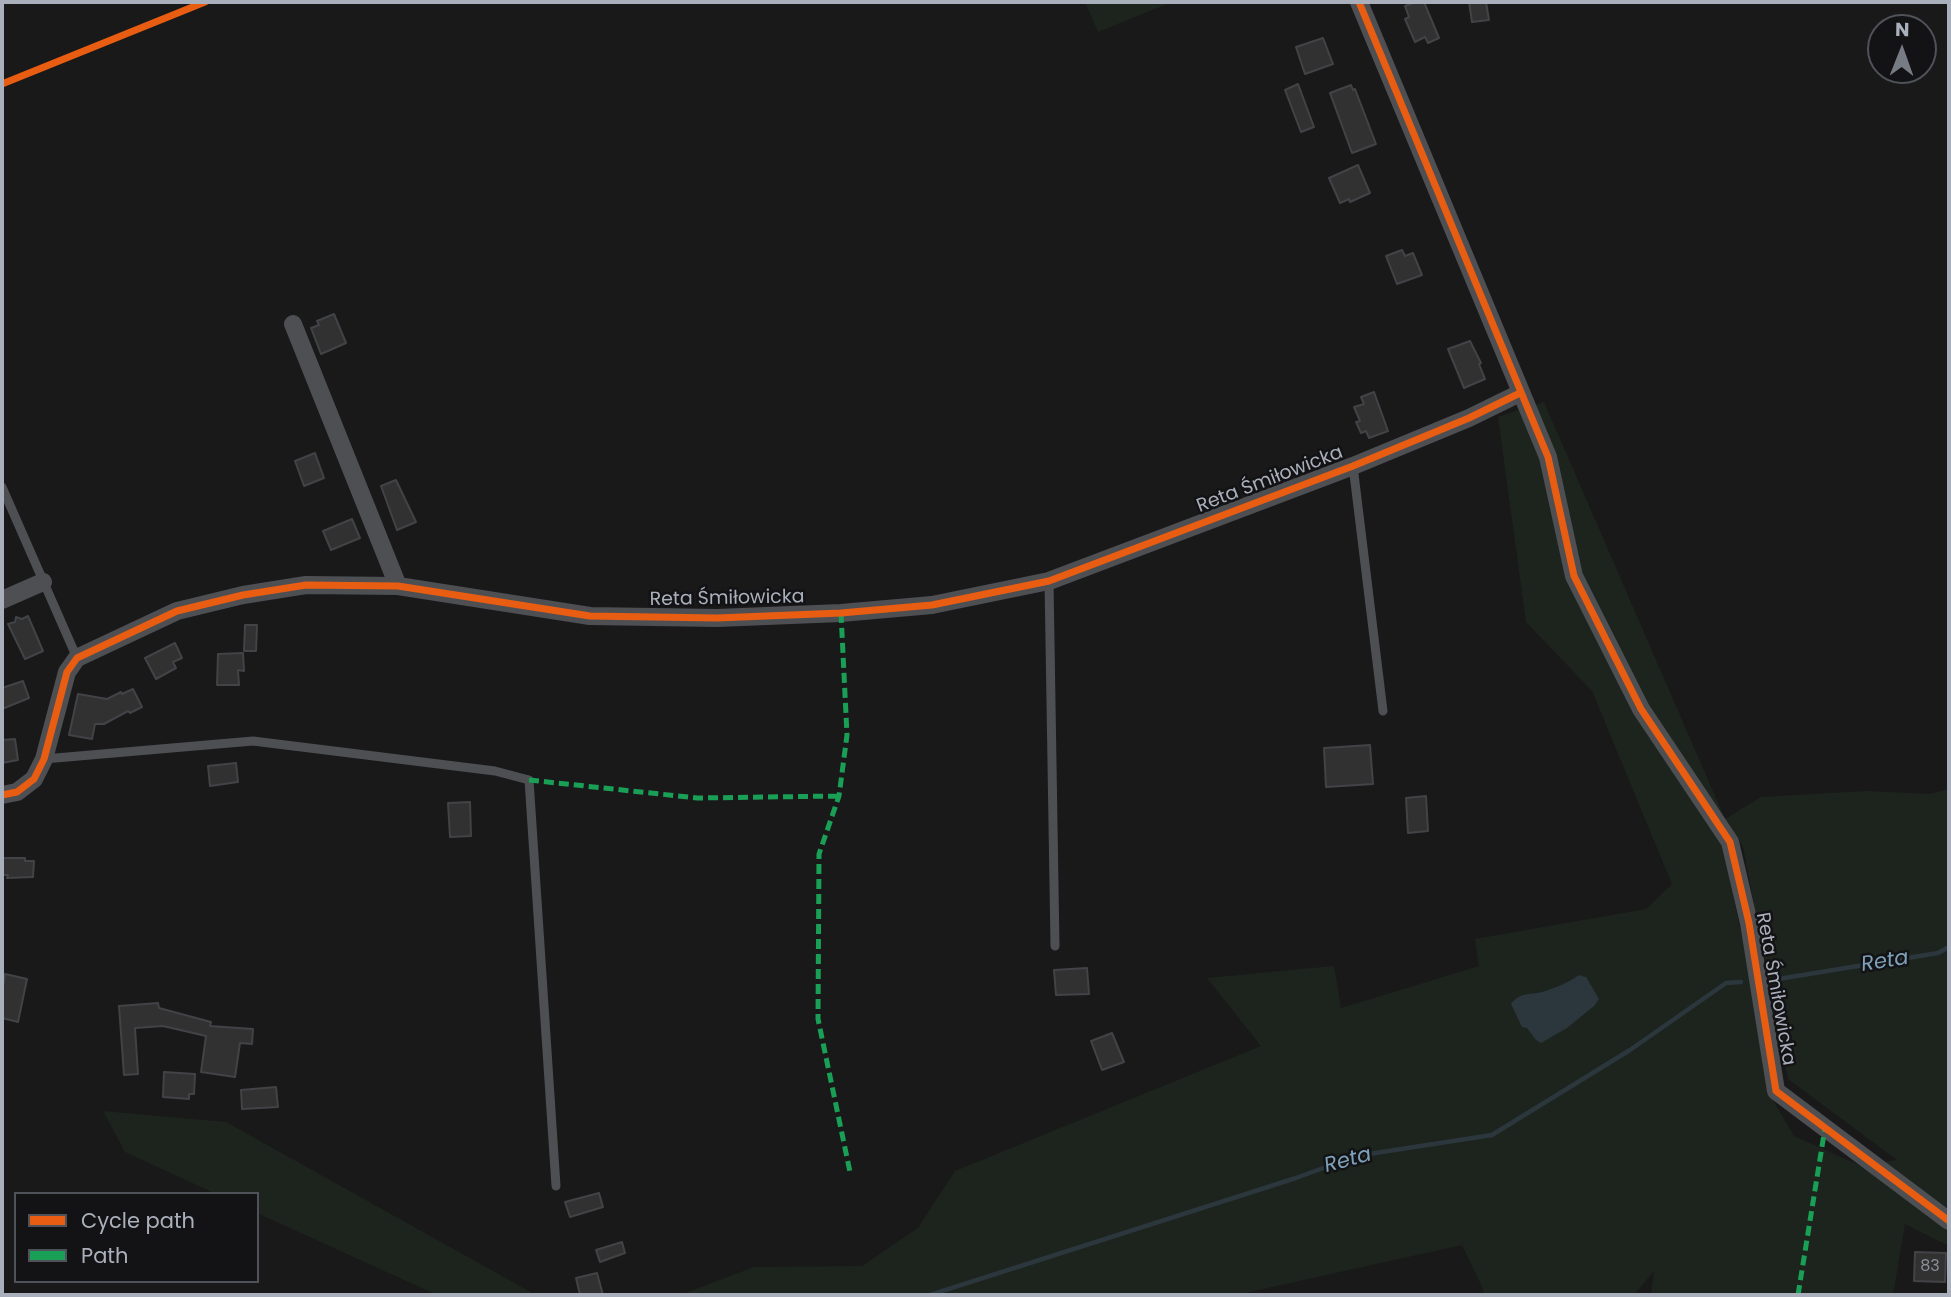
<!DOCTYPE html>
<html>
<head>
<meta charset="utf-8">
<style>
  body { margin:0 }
  #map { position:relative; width:1951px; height:1297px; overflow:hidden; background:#19191a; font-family:Poppins,sans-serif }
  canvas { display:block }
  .frame { position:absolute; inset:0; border:4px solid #aab0bb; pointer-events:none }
  .legend { position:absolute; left:14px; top:1192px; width:245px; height:91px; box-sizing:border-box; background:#131316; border:2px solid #4f5258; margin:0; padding:9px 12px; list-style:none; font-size:21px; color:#aab0bb }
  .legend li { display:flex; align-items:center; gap:14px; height:35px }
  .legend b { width:35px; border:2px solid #4f5258 }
  .north { position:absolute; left:1867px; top:14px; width:70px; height:70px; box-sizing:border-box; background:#131316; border:2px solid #4f5258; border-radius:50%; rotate:1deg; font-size:19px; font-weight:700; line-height:28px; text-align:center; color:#aab0bb }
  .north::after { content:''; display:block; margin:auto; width:24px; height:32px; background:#777b83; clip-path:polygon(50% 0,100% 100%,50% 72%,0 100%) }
</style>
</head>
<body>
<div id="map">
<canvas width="1951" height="1297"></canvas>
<div class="frame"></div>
<ul class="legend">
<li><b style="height:9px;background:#e95d12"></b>Cycle path</li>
<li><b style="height:9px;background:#1a9f57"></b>Path</li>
</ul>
<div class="north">N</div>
</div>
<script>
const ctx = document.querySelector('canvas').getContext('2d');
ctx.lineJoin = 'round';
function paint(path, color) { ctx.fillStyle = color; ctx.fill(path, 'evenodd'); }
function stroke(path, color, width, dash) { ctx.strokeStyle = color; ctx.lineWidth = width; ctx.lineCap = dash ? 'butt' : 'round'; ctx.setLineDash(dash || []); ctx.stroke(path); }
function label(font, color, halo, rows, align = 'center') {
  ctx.font = font + ' Poppins,sans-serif'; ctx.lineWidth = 5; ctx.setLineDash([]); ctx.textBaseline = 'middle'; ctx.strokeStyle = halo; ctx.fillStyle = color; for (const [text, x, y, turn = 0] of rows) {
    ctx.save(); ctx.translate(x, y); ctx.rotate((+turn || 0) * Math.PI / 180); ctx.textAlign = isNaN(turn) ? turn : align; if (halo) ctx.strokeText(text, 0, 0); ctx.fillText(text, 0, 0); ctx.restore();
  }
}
const green = new Path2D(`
  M1085,2H1172L1098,32Z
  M1544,402L1725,819L1761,797L1867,791L1930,794L1949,789V1246L1905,1224L1893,1295H1651L1654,1271L1634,1295H1484L1483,1289L1462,1245L1236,1295H680L754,1267L862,1266L918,1228L955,1171L1261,1046L1207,978L1334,966L1341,1008L1479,966L1475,939L1646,909L1672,884L1592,691L1526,622L1498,417ZM1726,820L1743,847L1788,1079L1897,1160L1861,1166L1794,1136L1767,1090L1754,995L1722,841Z
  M103,1111L226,1122L536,1295H437L257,1213V1194H216L125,1152Z`);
const water = new Path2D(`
  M1579,975L1586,977L1599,999L1594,1006L1567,1028L1541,1043L1536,1040L1527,1028L1522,1027L1511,1004C1520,992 1529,995 1542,992C1555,988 1568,983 1579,975Z`);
const stream = new Path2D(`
  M1778,979L1938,953L1949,947
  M930,1295L1296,1178L1356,1156L1492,1135L1630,1050L1726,983L1741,982`);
const building = new Path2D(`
  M1416,2H1424L1439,38L1428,43L1425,37L1415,42L1405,19L1409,17L1405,6Z
  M1469,2H1486L1489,20L1472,22Z
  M1323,38L1333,64L1305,74L1296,47Z
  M1298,84L1314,127L1301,132L1285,90Z
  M1351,85L1353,90L1355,89L1376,144L1352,153L1330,93Z
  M1358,165L1370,193L1350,202L1349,199L1340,203L1329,178Z
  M1402,250L1405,256L1413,253L1422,275L1397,284L1386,256Z
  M334,314L346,343L321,354L311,328L319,325L317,321Z
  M1470,341L1481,363L1479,364L1485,379L1464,388L1448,349Z
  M1374,392L1388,431L1369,438L1366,431L1361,433L1356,422L1360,421L1354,407L1364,404L1361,397Z
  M315,453L324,478L304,486L295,461Z
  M396,480L416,522L397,530L381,486Z
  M352,519L360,538L331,550L323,531Z
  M28,616L43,651L25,659L8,624L15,622L16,617L22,619Z
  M245,625H257L256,651H244Z
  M175,643L182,658L173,662L176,668L156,679L145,658Z
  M243,653L244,671L238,670L239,685H217L218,654Z
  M23,681L29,698L2,709V688Z
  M133,689L142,707L130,713L128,711L104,724H95L92,739L69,735L78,694L107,699L121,692L122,694Z
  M15,739L18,760L2,763V740Z
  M1370,745L1373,784L1326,787L1324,748Z
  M236,763L238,782L210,786L208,766Z
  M1426,796L1428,831L1408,833L1406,798Z
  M470,802L471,836L450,837L448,803Z
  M2,858H25V861H34L33,877L7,878L8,875H2Z
  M1087,968L1089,994L1056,995L1054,970Z
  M5,974L27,979L18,1022L2,1018V992Z
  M158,1003L159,1008L211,1022L210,1026L253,1029L252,1044L240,1043L235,1077L201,1072L206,1036L163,1026L135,1028L138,1074L124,1075L119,1006Z
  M1112,1033L1124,1062L1102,1070L1091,1041Z
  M164,1072L195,1074L194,1094H189V1099L163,1097Z
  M276,1087L278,1107L242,1109L241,1090Z
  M599,1193L603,1207L570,1217L565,1202Z
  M622,1242L625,1253L600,1262L596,1250Z
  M1915,1252L1946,1253L1945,1282L1914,1281Z
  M597,1273L603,1295H580L576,1278Z`);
const lane = new Path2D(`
  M1353,466L1383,711
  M2,487L77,658
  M1049,581L1055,946
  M44,759L253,741L495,771L529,780L556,1186`);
const street = new Path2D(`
  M1359,2L1548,457L1574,576L1641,709L1730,842L1749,923L1776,1091L1949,1221
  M293,324L398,586
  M2,600L43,582
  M2,795L17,792L34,779L44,759L67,672L77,658L177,611L243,595L306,585L398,586L590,616L717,618L841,613L932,605L1049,581L1353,466L1469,418L1520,393`);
const quiet = new Path2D(`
  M841,613L847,735L839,796L819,854L818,1019L850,1172
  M529,780L697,798L839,796
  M1798,1295L1825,1128`);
const cycleway = new Path2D(`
  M1359,2L1548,457L1574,576L1641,709L1730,842L1749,923L1776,1091L1949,1221
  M2,84L205,2
  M2,795L17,792L34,779L44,759L67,672L77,658L177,611L243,595L306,585L398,586L590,616L717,618L841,613L932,605L1049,581L1353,466L1469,418L1520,393`);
const numberNames = [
  ["83",1930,1267]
];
const streetNames = [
  ["Reta Śmiłowicka",1270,480,-21],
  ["Reta Śmiłowicka",727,599,-1],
  ["Reta Śmiłowicka",1775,989,80]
];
const waterNames = [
  ["Reta",1885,962,-9],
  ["Reta",1348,1161,-15]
];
paint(green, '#1d241d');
paint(water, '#2b363d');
stroke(stream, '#2b363d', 4.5);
paint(building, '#313132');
stroke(building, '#424346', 2);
stroke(lane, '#4d4f53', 9);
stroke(street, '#4d4f53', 18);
stroke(quiet, '#1a9f57', 5, [10, 5]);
stroke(cycleway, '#e95d12', 7);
label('16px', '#8c9099', null, numberNames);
label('19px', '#aab0bb', '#131316', streetNames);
label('italic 21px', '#7ea1b9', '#131316', waterNames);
</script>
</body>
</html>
